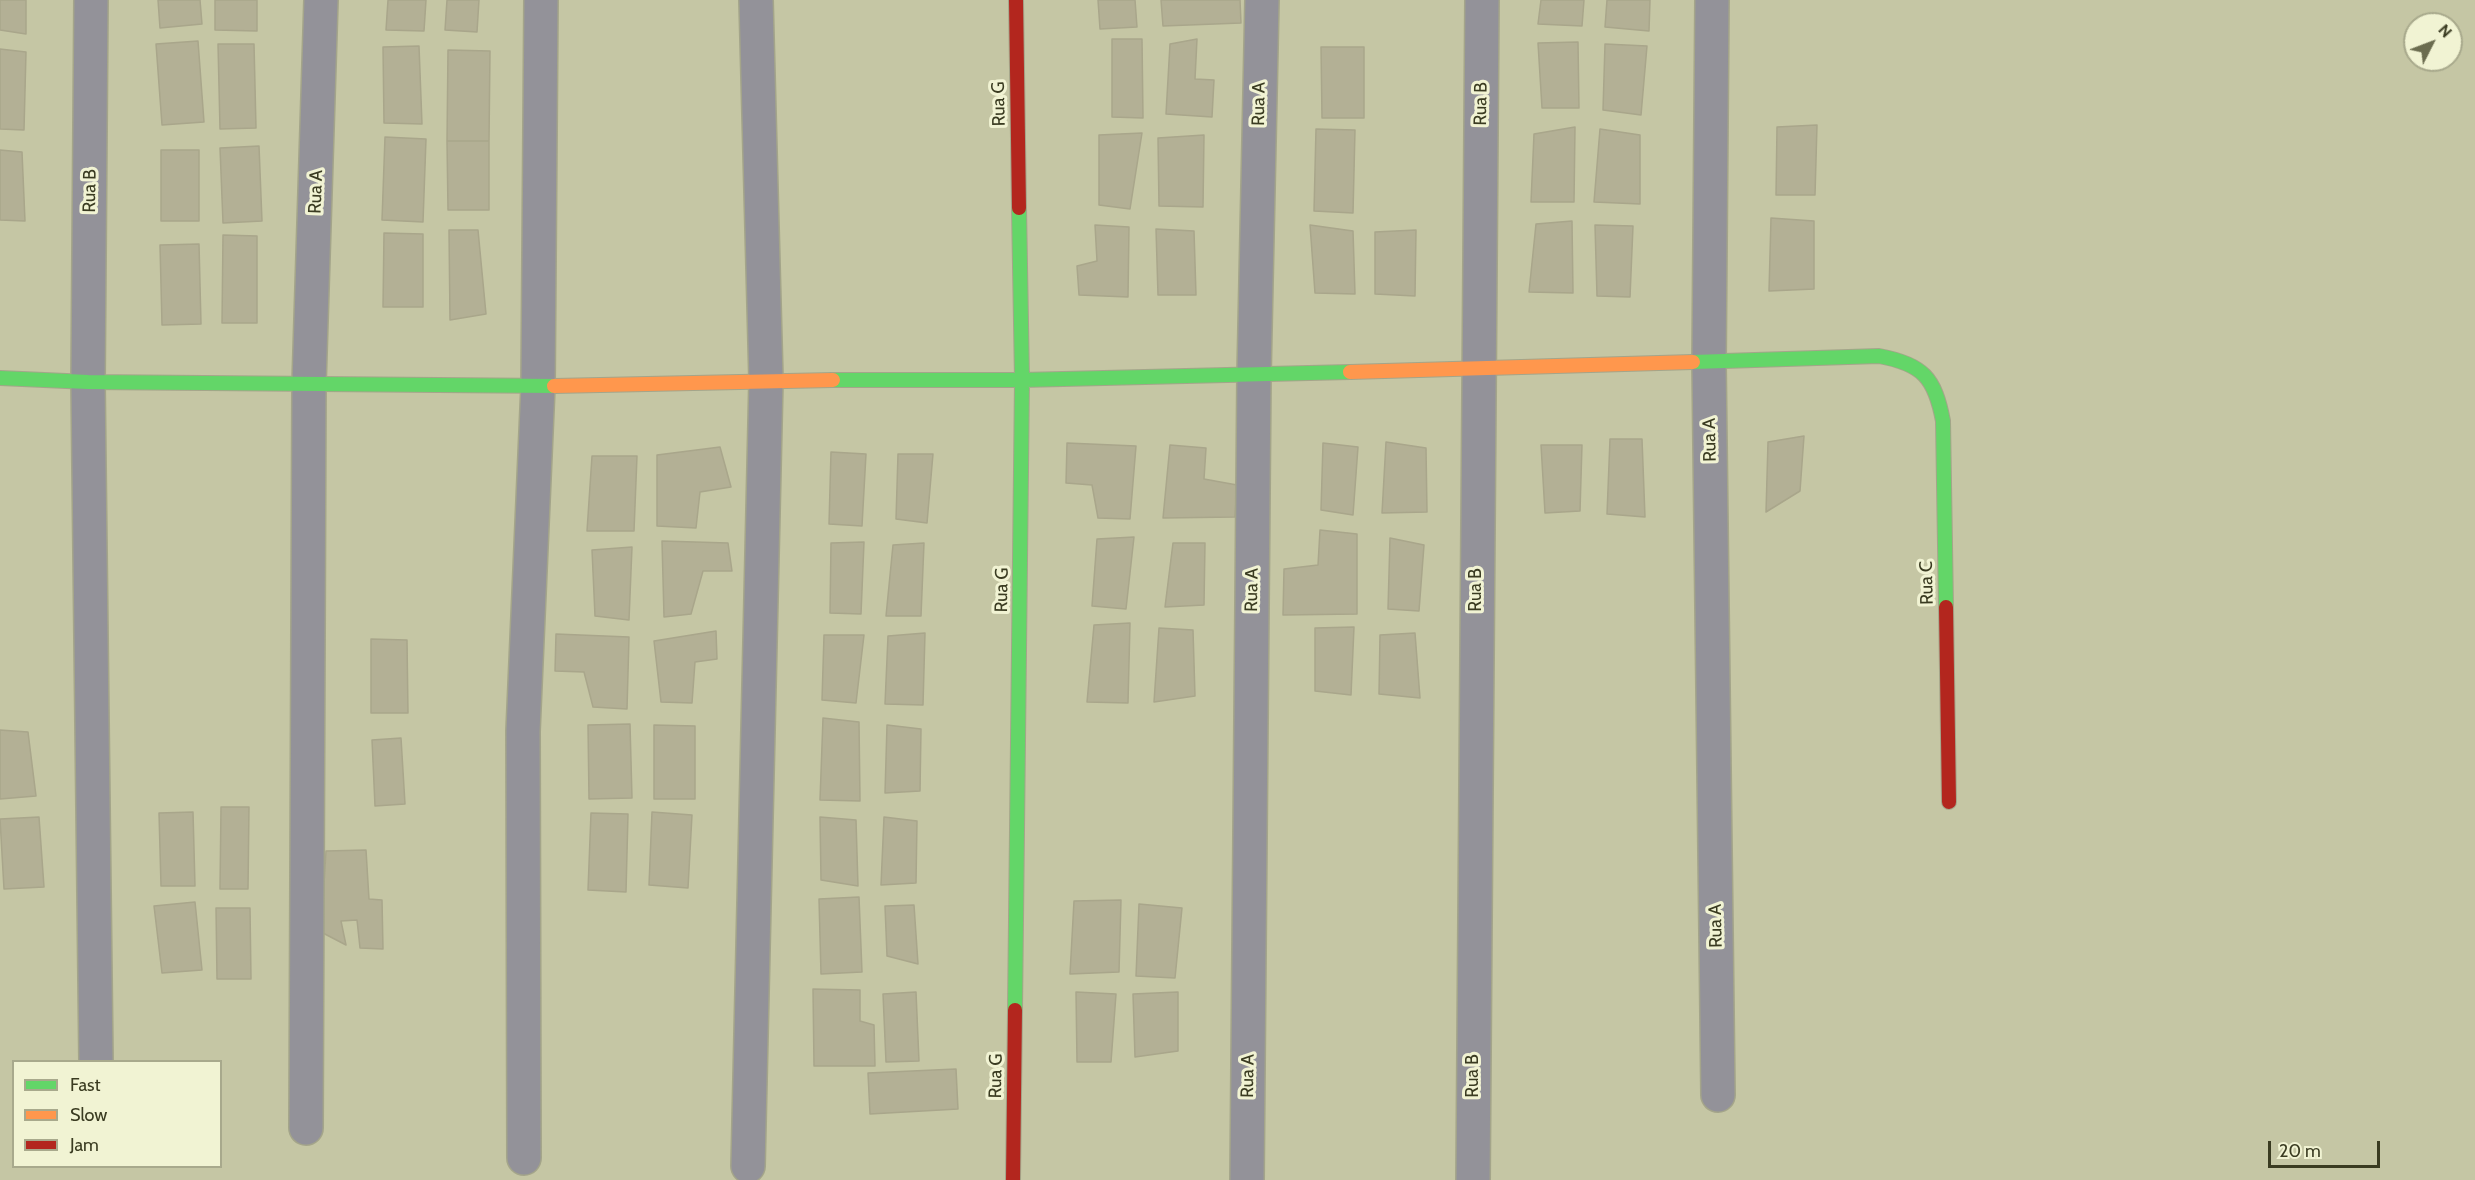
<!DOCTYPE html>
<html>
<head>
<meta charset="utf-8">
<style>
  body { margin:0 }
  #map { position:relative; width:2475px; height:1180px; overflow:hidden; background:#c5c6a4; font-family:Cabin,sans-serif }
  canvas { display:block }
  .legend { position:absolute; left:12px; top:1060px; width:210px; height:108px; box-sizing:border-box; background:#f1f3d3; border:2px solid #a8a98c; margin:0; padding:8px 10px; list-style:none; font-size:18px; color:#3a3b21 }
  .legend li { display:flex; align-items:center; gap:12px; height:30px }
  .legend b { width:30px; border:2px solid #a8a98c }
  .north { position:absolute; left:2403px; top:12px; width:60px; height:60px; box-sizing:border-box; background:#f1f3d3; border:2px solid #a8a98c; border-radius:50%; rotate:48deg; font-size:16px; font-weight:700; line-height:24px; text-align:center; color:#3a3b21 }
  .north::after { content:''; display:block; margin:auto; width:21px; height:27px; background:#6b6c4f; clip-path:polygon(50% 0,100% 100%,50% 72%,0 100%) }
  .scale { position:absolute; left:2268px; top:1141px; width:112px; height:27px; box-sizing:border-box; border:3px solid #3a3b21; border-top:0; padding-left:8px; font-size:18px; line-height:21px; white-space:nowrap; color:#3a3b21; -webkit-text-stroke:4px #f1f3d3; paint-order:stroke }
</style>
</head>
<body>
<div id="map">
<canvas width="2475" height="1180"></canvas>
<ul class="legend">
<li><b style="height:8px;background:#63d668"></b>Fast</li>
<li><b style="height:8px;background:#ff974d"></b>Slow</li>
<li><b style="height:8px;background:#b3261e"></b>Jam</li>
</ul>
<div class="north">N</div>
<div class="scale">20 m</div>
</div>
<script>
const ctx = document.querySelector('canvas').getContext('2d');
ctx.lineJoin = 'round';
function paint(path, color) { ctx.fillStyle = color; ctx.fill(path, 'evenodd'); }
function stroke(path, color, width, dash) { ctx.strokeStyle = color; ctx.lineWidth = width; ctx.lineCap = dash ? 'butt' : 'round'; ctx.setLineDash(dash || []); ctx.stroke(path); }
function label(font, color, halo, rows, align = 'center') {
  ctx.font = font + ' Cabin,sans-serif'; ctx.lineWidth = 6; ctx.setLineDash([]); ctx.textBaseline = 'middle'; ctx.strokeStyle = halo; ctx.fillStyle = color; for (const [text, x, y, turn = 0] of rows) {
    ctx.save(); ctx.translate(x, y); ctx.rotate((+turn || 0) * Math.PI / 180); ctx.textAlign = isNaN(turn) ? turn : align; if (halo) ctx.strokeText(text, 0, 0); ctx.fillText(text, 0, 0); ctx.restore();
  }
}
const building = new Path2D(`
  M0,0H26V34L0,30Z
  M158,0H200L202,24L160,28Z
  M215,0H257V31L215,30Z
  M388,0H426L424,31L386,30Z
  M447,0H479L477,32L445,30Z
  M1098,0H1135L1137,27L1100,29Z
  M1161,0H1240L1241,23L1163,26Z
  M1541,0H1584L1582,26L1538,24Z
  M1607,0H1650L1649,31L1605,27Z
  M1112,39H1142L1143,118L1112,117Z
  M1197,39L1195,79L1214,80L1212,117L1166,114L1170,44Z
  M198,41L204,122L162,125L156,44Z
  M1578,42L1579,108H1542L1538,43Z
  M218,44H254L256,128L220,129Z
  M1605,44L1647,46L1641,115L1603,110Z
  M419,46L422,124L384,123L383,47Z
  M1321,47H1364V118H1322Z
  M0,49L26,52L24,130L0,129Z
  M448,50L490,51L489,141H447Z
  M1817,125L1815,195H1776L1777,127Z
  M1575,127L1574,202H1531L1534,134Z
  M1316,129L1355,130L1353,213L1314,211Z
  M1600,129L1640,135V204L1594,202Z
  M1142,133L1130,209L1099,205V135Z
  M1204,135L1203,207L1159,206L1158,138Z
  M385,137L426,139L423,222L382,220Z
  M447,141H489V210H448Z
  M259,146L262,221L223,223L220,148Z
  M0,150L22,152L25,221L0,220Z
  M161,150H199V221H161Z
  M1771,218L1814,221V289L1769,291Z
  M1572,221L1573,293L1529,292L1536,224Z
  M1095,225L1129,227L1128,297L1079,295L1077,266L1097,261Z
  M1310,225L1353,231L1355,294L1315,293Z
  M1595,225L1633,226L1630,297L1597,296Z
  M1156,229L1194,231L1196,295H1158Z
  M449,230H478L486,314L450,320Z
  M1416,230L1415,296L1375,294V232Z
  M384,233L423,234V307H383Z
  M223,235L257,236V323H222Z
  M199,244L201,324L162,325L160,245Z
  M1804,436L1800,491L1766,512L1768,442Z
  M1610,439H1642L1645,517L1607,514Z
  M1386,442L1426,448L1427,512L1382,513Z
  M1067,443L1136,446L1130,519L1098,518L1092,485L1066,483Z
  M1323,443L1358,447L1353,515L1321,510Z
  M1170,445L1206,448L1204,479L1237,485L1235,517L1163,518Z
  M1541,445H1582L1580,511L1545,513Z
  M720,447L731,487L700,492L696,528L657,526V455Z
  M831,452L866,454L862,526L829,524Z
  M898,454H933L927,523L896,519Z
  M592,456H637L634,531H587Z
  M1320,530L1357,534V614L1283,615L1284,569L1318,565Z
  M1134,537L1126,609L1092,606L1097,539Z
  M1390,538L1424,545L1419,611L1388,609Z
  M662,541L728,543L732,571H703L691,614L664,617Z
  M864,542L861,614L830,613L831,543Z
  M924,543L921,616H886L893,545Z
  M1173,543H1205L1204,605L1165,607Z
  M632,547L629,620L595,616L592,550Z
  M1130,623L1128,703L1087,702L1094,625Z
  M1354,627L1351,695L1315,691V628Z
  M1159,628L1193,630L1195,696L1154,702Z
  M716,631L717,659L695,662L692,703L661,702L654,641Z
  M925,633L923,705L885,704L888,636Z
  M1415,633L1420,698L1379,694L1380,635Z
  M556,634L629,637L627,709L593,707L584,672L555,671Z
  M824,635H864L856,703L822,700Z
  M371,639L407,640L408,713H371Z
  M823,718L859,722L860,801L820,800Z
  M630,724L632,798L589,799L588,725Z
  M654,725L695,726V799H654Z
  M887,725L921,729L920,791L885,793Z
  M0,730L28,732L36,796L0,799Z
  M401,738L405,804L375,806L372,740Z
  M221,807H249L248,889H220Z
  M193,812L195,886H161L159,813Z
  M652,812L692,815L688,888L649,885Z
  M591,813L628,814L626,892L588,890Z
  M39,817L44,887L4,889L0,819Z
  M820,817L856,820L858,886L821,880Z
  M884,817L917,821L916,883L881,885Z
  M366,850L369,899L382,900L383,949L360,948L357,920L341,921L346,945L321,932L326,851Z
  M859,897L862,972L821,974L819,899Z
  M1121,900L1119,972L1070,974L1074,901Z
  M195,902L202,970L162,973L154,906Z
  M1139,904L1182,908L1175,978L1136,976Z
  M914,905L918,964L887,956L885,906Z
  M216,908H250L251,979H217Z
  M813,989L860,990V1021L874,1025L875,1066H814Z
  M916,992L919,1061L886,1062L883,994Z
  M1076,992L1116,994L1111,1062H1077Z
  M1178,992V1051L1135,1057L1133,994Z
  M956,1069L958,1109L870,1114L868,1073Z`);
const street = new Path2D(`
  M91,0L88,382L96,1062
  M1712,0L1709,363L1718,1095
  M306,1128L309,384L321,0
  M524,1158L523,731L538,386L541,0
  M748,1166L766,380L756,0
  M1247,1180L1254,375L1262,0
  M1473,1180L1482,0`);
const fast = new Path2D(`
  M1693,362L1879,356C1923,364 1935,378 1943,421L1946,607
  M0,378L88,382L554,386
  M833,380H1022L1350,372
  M1015,1010L1022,380L1019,208`);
const slow = new Path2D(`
  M1350,372L1693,362
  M554,386L833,380`);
const jam = new Path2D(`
  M1016,0L1019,208
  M1946,607L1949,802
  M1013,1180L1015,1010`);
const streetNames = [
  ["Rua G",999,104,-91],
  ["Rua A",1259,104,-89],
  ["Rua B",1481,104,-89],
  ["Rua B",90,191,-89],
  ["Rua A",316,192,-88],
  ["Rua A",1710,440,-91],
  ["Rua C",1927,583,-91],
  ["Rua G",1002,590,-89],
  ["Rua A",1252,590,-89],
  ["Rua B",1476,590,-90],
  ["Rua A",1716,926,-91],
  ["Rua G",996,1076,-89],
  ["Rua A",1248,1076,-89],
  ["Rua B",1473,1076,-90]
];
paint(building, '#b3b095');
stroke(building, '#a9a68b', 1.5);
stroke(street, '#a4a58a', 36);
stroke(fast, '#a4a58a', 16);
stroke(slow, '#a4a58a', 16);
stroke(jam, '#a4a58a', 16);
stroke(street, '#939299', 33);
stroke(fast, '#63d668', 14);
stroke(slow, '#ff974d', 14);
stroke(jam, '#b3261e', 14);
label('18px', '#3a3b21', '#f1f3d3', streetNames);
</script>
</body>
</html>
